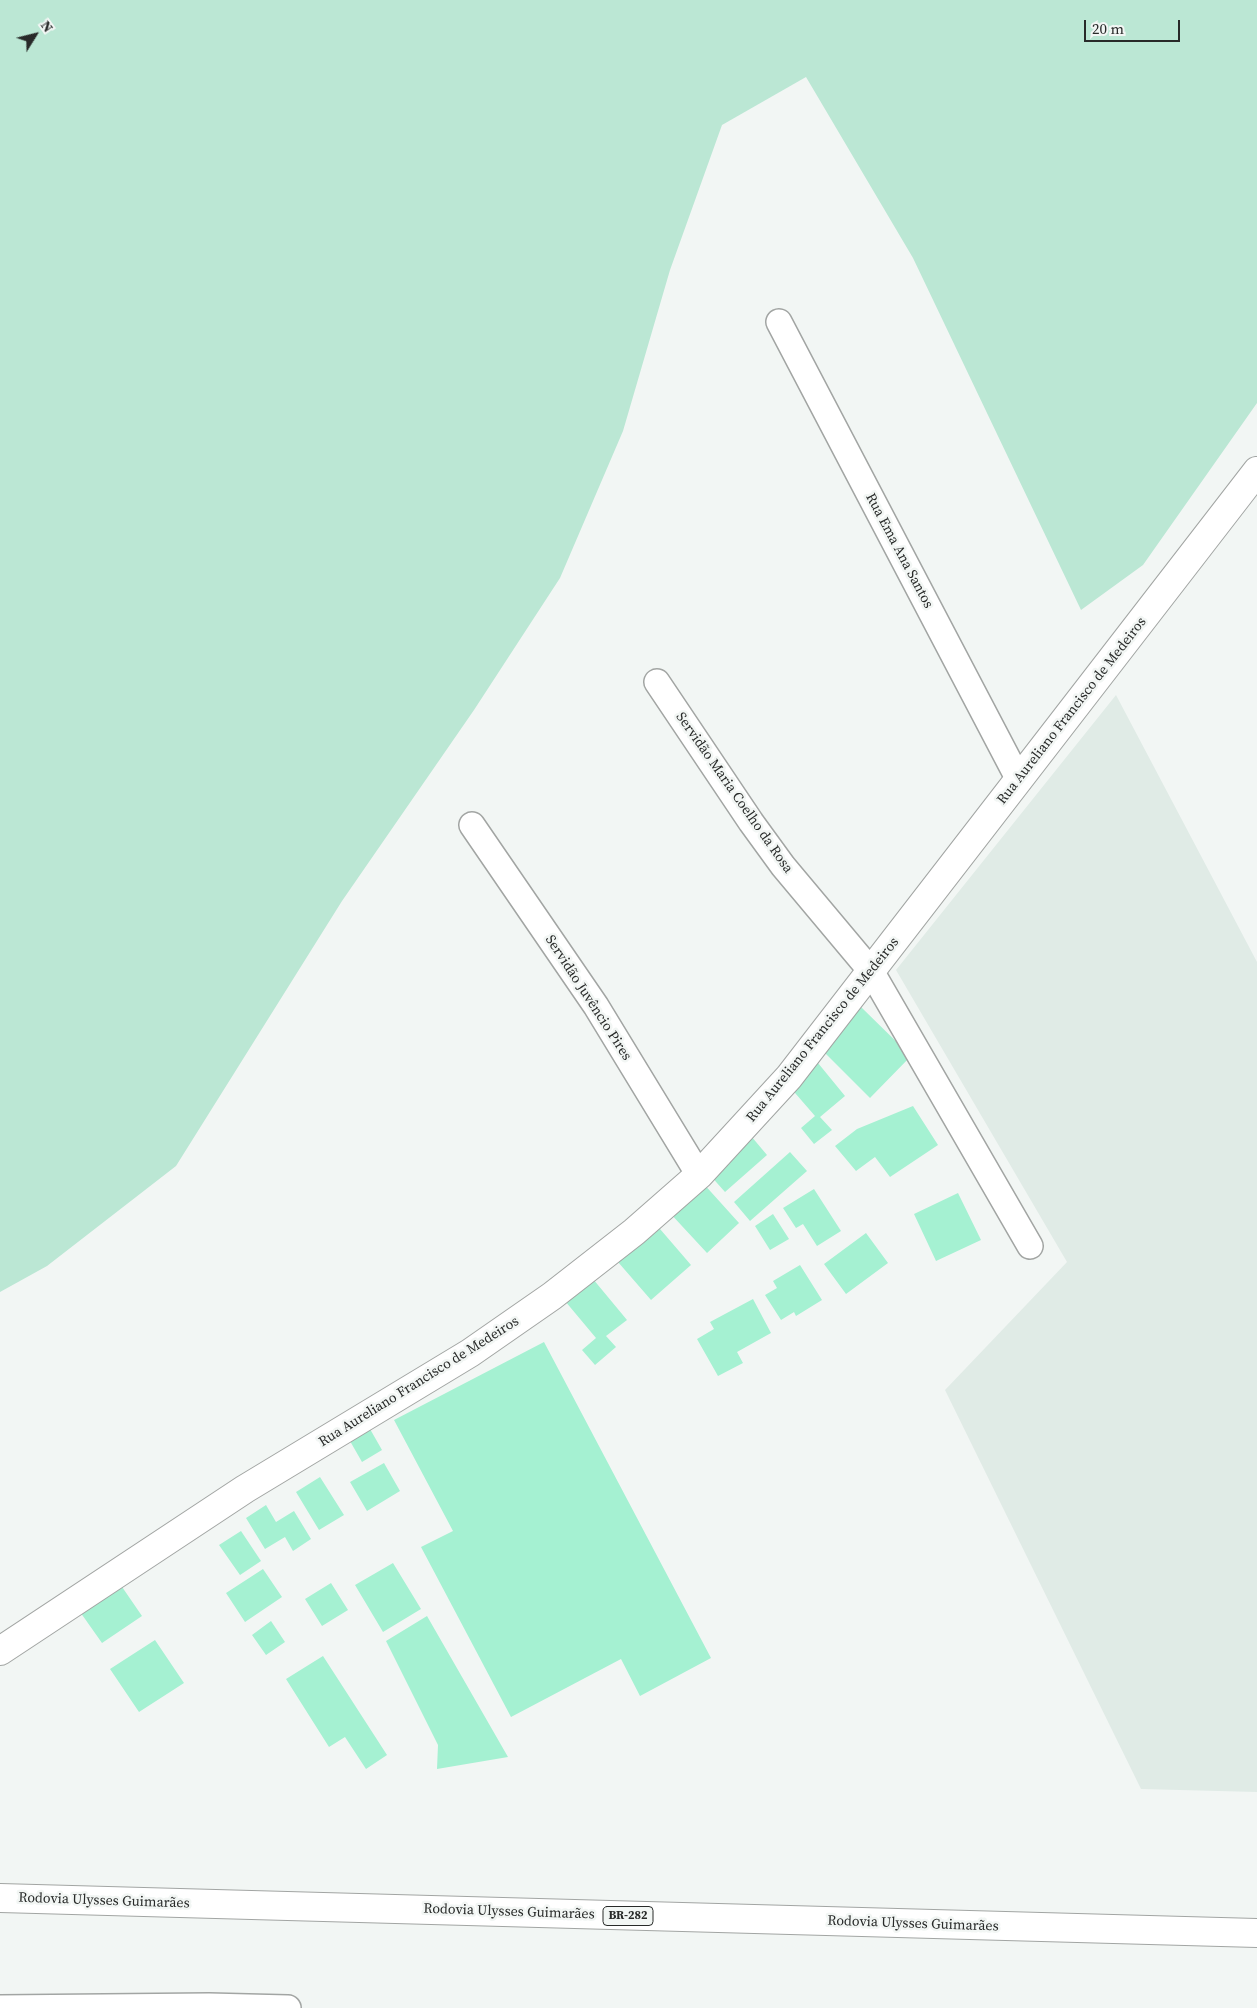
<!DOCTYPE html>
<html>
<head>
<meta charset="utf-8">
<style>
  body { margin:0 }
  #map { position:relative; width:1257px; height:2008px; overflow:hidden; background:#f2f6f4; font-family:"Source Serif 4",serif }
  canvas { display:block }
  .north { position:absolute; left:10px; top:10px; width:50px; height:50px; -webkit-text-stroke:4px #f2f6f4; paint-order:stroke; rotate:54deg; font-size:14px; font-weight:700; line-height:20px; text-align:center; color:#282a29 }
  .north::after { content:''; display:block; margin:auto; width:18px; height:22px; background:#282a29; clip-path:polygon(50% 0,100% 100%,50% 72%,0 100%) }
  .scale { position:absolute; left:1084px; top:20px; width:96px; height:22px; box-sizing:border-box; border:2px solid #282a29; border-top:0; padding-left:6px; font-size:15px; line-height:18px; white-space:nowrap; color:#282a29; -webkit-text-stroke:4px #f2f6f4; paint-order:stroke }
</style>
</head>
<body>
<div id="map">
<canvas width="1257" height="2008"></canvas>
<div class="north">N</div>
<div class="scale">20 m</div>
</div>
<script>
const ctx = document.querySelector('canvas').getContext('2d');
ctx.lineJoin = 'round';
function paint(path, color) { ctx.fillStyle = color; ctx.fill(path, 'evenodd'); }
function stroke(path, color, width, dash) { ctx.strokeStyle = color; ctx.lineWidth = width; ctx.lineCap = dash ? 'butt' : 'round'; ctx.setLineDash(dash || []); ctx.stroke(path); }
function label(font, color, halo, rows, align = 'center') {
  ctx.font = font + ' "Source Serif 4",serif'; ctx.lineWidth = 5; ctx.setLineDash([]); ctx.textBaseline = 'middle'; ctx.strokeStyle = halo; ctx.fillStyle = color; for (const [text, x, y, turn = 0] of rows) {
    ctx.save(); ctx.translate(x, y); ctx.rotate((+turn || 0) * Math.PI / 180); ctx.textAlign = isNaN(turn) ? turn : align; if (halo) ctx.strokeText(text, 0, 0); ctx.fillText(text, 0, 0); ctx.restore();
  }
}
const built = new Path2D(`
  M1116,695L1257,962V1792L1141,1789L945,1390L1067,1262L896,970Z`);
const green = new Path2D(`
  M0,0H1257V403L1143,565L1081,610L913,258L806,77L722,125L670,270L623,431L560,578L474,710L342,901L176,1166L47,1266L0,1292Z`);
const building = new Path2D(`
  M861,1007L911,1056L870,1098L821,1049Z
  M818,1063L845,1096L820,1117L832,1130L814,1144L801,1128L815,1116L789,1086Z
  M913,1106L938,1145L890,1177L875,1157L856,1171L835,1146L857,1129Z
  M751,1136L767,1155L725,1192L709,1174Z
  M790,1152L807,1171L750,1221L734,1202Z
  M702,1182L739,1223L707,1253L669,1212Z
  M814,1189L841,1231L817,1246L803,1224L796,1228L783,1208Z
  M958,1193L981,1240L936,1261L914,1214Z
  M773,1214L789,1239L770,1250L755,1226Z
  M654,1222L691,1265L651,1300L618,1262L629,1253L624,1248Z
  M866,1233L888,1263L846,1294L824,1264Z
  M800,1265L822,1300L796,1316L794,1312L781,1320L765,1295L777,1288L773,1281Z
  M593,1279L627,1320L606,1336L616,1347L595,1365L582,1350L596,1338L565,1301Z
  M753,1299L771,1333L737,1352L743,1363L718,1376L697,1339L714,1329L710,1322Z
  M544,1342L711,1658L640,1696L621,1659L511,1717L421,1547L453,1531L394,1420Z
  M366,1422L382,1450L362,1462L346,1434Z
  M384,1463L400,1491L367,1511L350,1482Z
  M320,1477L344,1515L319,1530L296,1492Z
  M266,1505L276,1522L294,1511L311,1539L293,1551L285,1537L265,1549L246,1518Z
  M241,1531L261,1561L240,1575L219,1545Z
  M393,1563L421,1609L383,1632L355,1585Z
  M263,1569L282,1597L245,1622L226,1593Z
  M118,1581L142,1616L102,1643L78,1609Z
  M331,1583L348,1610L322,1626L305,1599Z
  M427,1616L508,1757L437,1769L438,1745L386,1641Z
  M271,1621L285,1642L266,1655L252,1635Z
  M155,1640L184,1683L139,1712L110,1669Z
  M323,1656L387,1755L366,1769L345,1737L329,1747L286,1679Z`);
const street = new Path2D(`
  M779,322L1019,780
  M657,682L751,822L783,866L871,971L1030,1246
  M472,825L596,1006L699,1175
  M0,2008L209,2006L288,2008`);
const secondary = new Path2D(`
  M0,1651L245,1489L470,1353L552,1296L634,1232L699,1175L789,1077L1257,471`);
const highway = new Path2D(`
  M0,1898L1257,1933`);
const shields = [
  [628,1916,50]
];
const shieldNames = [
  ["BR-282",628,1916]
];
const streetNames = [
  ["Rua Ema Ana Santos",899,551,62],
  ["Rua Aureliano Francisco de Medeiros",1072,711,-52],
  ["Servidão Maria Coelho da Rosa",734,793,55],
  ["Servidão Juvêncio Pires",588,998,57],
  ["Rua Aureliano Francisco de Medeiros",823,1030,-51],
  ["Rua Aureliano Francisco de Medeiros",419,1382,-32],
  ["Rodovia Ulysses Guimarães",104,1901,2],
  ["Rodovia Ulysses Guimarães",509,1912,2],
  ["Rodovia Ulysses Guimarães",913,1924,2]
];
paint(built, '#e0ebe6');
paint(green, '#bbe7d4');
paint(building, '#a5f1d2');
stroke(street, '#a2a5a3', 28);
stroke(secondary, '#a2a5a3', 30);
stroke(highway, '#a2a5a3', 30);
stroke(street, '#fff', 25);
stroke(secondary, '#fff', 28);
stroke(highway, '#fff', 28);
for (const [x, y, w] of shields) { const box = new Path2D(); box.roundRect(x - w / 2, y - 9.5, w, 19, 4); ctx.fillStyle = '#f2f6f4'; ctx.fill(box); stroke(box, '#282a29', 1); }
label('bold 12px', '#282a29', null, shieldNames);
label('14px', '#282a29', '#f2f6f4', streetNames);
</script>
</body>
</html>
